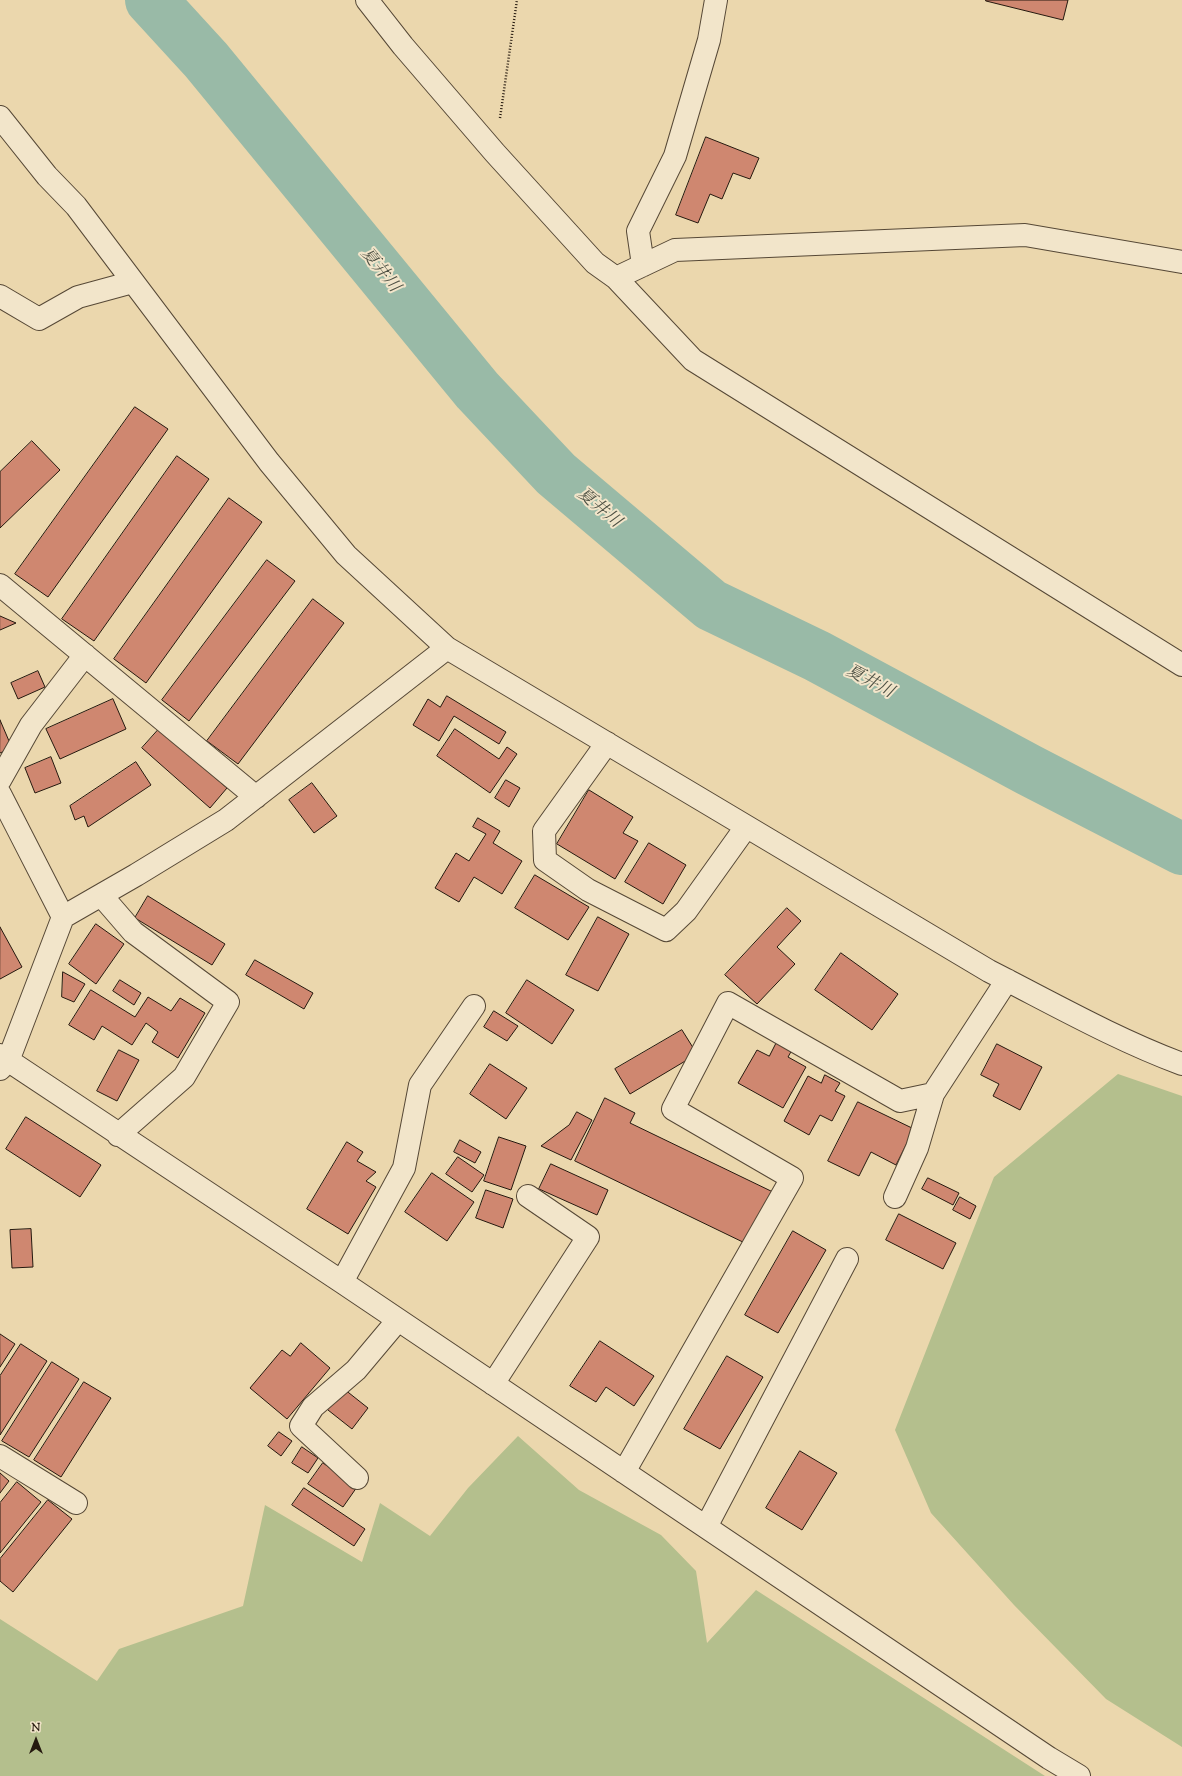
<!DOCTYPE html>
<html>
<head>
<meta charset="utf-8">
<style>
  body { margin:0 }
  #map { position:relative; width:1182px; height:1776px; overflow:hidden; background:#ebd7ad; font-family:"Sorts Mill Goudy",serif }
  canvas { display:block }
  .north { position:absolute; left:16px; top:1720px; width:40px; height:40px; -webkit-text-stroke:3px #f2e5ca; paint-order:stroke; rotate:0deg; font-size:11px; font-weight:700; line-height:16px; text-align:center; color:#25190f }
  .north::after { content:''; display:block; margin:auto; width:14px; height:18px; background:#25190f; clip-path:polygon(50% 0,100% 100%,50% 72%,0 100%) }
</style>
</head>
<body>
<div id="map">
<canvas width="1182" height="1776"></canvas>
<div class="north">N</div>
</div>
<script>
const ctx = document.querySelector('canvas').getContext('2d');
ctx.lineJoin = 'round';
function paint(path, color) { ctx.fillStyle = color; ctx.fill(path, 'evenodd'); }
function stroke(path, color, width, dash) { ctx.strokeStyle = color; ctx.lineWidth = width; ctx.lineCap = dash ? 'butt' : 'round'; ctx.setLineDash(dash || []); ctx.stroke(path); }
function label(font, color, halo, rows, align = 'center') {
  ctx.font = font + ' "Sorts Mill Goudy","Noto Serif JP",serif'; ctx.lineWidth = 4; ctx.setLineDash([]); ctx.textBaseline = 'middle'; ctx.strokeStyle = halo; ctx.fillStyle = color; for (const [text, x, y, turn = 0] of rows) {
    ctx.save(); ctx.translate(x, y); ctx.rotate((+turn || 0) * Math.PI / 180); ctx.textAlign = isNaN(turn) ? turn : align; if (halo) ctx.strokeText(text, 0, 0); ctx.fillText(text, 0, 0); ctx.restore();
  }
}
const green = new Path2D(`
  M1118,1074L1182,1096V1747L1106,1699L1014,1605L931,1513L895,1430L994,1177Z
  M518,1436L579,1490L661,1535L696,1571L707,1643L756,1590L1045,1776H0V1619L97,1681L119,1649L243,1606L265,1505L362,1562L380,1503L430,1536L468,1488Z`);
const river = new Path2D(`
  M151,0L206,60L477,390L556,474L711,605L817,656L1029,770L1182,849`);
const building = new Path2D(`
  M986,0H1068L1063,20L986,1Z
  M706,137L759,158L750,179L733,173L722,199L710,194L698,223L676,215Z
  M135,407L168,429L48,597L15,574Z
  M32,441L60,470L0,528V472Z
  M177,456L209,479L94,641L62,619Z
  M229,498L262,522L146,683L114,659Z
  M267,560L295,581L189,721L162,700Z
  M313,599L344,623L238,764L207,741Z
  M0,616L16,623L0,630Z
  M38,671L45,687L18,699L11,683Z
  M447,696L506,732L499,744L454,716L439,741L413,725L428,699L440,707Z
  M113,699L126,729L60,759L46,729Z
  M0,720L12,748L0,753Z
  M159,729L227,788L210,808L142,748Z
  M455,729L499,759L507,747L517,754L490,793L437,756Z
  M51,757L61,783L35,793L25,768Z
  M136,762L151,785L88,827L84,816L75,820L70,806Z
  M506,780L520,788L509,807L495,798Z
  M312,783L337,816L314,833L289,800Z
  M589,790L633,817L623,833L638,841L615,879L557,844Z
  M478,818L500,831L493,843L522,861L502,894L474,877L459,902L435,888L456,853L469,861L486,834L473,827Z
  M649,843L686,865L663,904L625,882Z
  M535,875L589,907L568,940L515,908Z
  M148,896L225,944L212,965L135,918Z
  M787,908L801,921L777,947L795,964L757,1004L725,975Z
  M598,917L629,934L598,991L566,975Z
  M96,924L124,944L96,984L69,964Z
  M0,927L22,967L0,979Z
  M841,953L898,994L872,1030L815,990Z
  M255,960L313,993L304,1009L246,975Z
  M63,972L85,984L74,1002L62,997Z
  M120,980L141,993L134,1005L113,991Z
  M527,980L574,1010L552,1044L506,1013Z
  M91,990L135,1017L148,997L171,1011L180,998L205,1013L178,1058L152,1042L158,1032L146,1023L132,1045L102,1026L94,1040L69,1025Z
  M494,1011L518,1026L507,1041L484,1027Z
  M682,1030L697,1054L630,1094L615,1069Z
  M777,1042L792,1050L788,1057L806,1067L783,1108L738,1083L757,1050L769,1056Z
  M997,1044L1042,1067L1020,1110L993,1096L999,1084L981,1075Z
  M119,1050L139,1060L117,1101L97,1091Z
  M490,1064L527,1088L506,1119L470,1094Z
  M825,1075L840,1083L835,1091L845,1096L832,1121L820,1115L809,1135L784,1121L808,1076L821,1083Z
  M605,1098L635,1113L630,1123L775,1193L749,1245L575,1161Z
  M858,1102L914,1129L896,1165L871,1152L859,1176L828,1161Z
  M577,1112L592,1120L571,1160L541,1146L569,1125Z
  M26,1117L101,1165L80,1197L6,1149Z
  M499,1137L526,1146L511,1190L484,1181Z
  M460,1140L481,1152L475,1163L454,1152Z
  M347,1142L363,1152L357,1161L376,1172L366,1181L376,1187L348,1234L307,1209Z
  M458,1157L484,1175L472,1192L446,1174Z
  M551,1164L608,1190L597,1215L539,1189Z
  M432,1173L474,1202L447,1241L405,1212Z
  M928,1178L959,1193L953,1205L922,1189Z
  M486,1190L513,1199L503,1228L476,1218Z
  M960,1197L976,1206L970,1219L953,1210Z
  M899,1214L956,1243L943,1269L886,1240Z
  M31,1229L33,1267L12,1268L10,1230Z
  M793,1231L826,1250L778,1333L745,1315Z
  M0,1334L15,1344L0,1367Z
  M600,1341L654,1376L634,1406L606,1387L596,1402L570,1386Z
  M301,1343L330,1368L287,1419L250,1388L282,1350L290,1356Z
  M21,1344L47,1361L0,1435V1376Z
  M727,1356L763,1377L720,1449L684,1429Z
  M52,1362L79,1379L29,1457L2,1441Z
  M84,1382L111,1398L61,1477L34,1460Z
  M344,1389L368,1408L352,1429L328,1410Z
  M279,1432L292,1441L281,1456L268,1446Z
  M302,1447L318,1458L308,1473L292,1463Z
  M800,1451L837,1473L802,1530L766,1508Z
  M323,1463L357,1487L343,1507L308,1484Z
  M0,1473L9,1481L0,1493Z
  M17,1482L41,1502L0,1553V1503Z
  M304,1488L365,1529L354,1546L292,1505Z
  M48,1500L72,1519L13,1592L0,1581V1559Z`);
const path = new Path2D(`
  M500,118L517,0`);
const minor = new Path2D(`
  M367,0L403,46L495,153L595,263L616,278L693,360L1182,665
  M0,117L47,176L76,206L269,462L346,555L447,648L989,971C1052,1003 1115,1039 1182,1064
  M643,265L638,231L675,156L709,40L716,0
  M616,278L675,250L1025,235L1182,262
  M0,296L39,319L78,297L133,282
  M0,585L256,797
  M607,743L544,831L545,860L588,890L666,930L686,911L746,827
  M0,780L31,725L85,655
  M0,794L63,917
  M101,895L133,932L228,1002L184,1077L118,1135
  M0,1055L342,1282L1049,1758L1079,1776
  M0,1069L8,1061L63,917L136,875L226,820L447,648
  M895,1197L917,1148L933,1094
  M342,1282L404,1168L420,1085L474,1006
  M493,1384L588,1237L528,1196
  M0,1456L76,1503
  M624,1472L792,1178L673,1109L728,1003L900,1101L933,1094L1007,980
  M357,1478L301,1426L313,1407L356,1370L398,1320
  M706,1527L847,1259`);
const waterNames = [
  ["夏井川",379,271,51],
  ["夏井川",598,509,40],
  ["夏井川",869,683,28]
];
paint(green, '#b4bf8d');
stroke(river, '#99baa7', 52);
paint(building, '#cf8770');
stroke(building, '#25190f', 1);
stroke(minor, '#564836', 24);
stroke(path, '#25190f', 2.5, [1, 2]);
stroke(minor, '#f2e5ca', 22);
label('italic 17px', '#4e5144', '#f2e5ca', waterNames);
</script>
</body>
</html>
